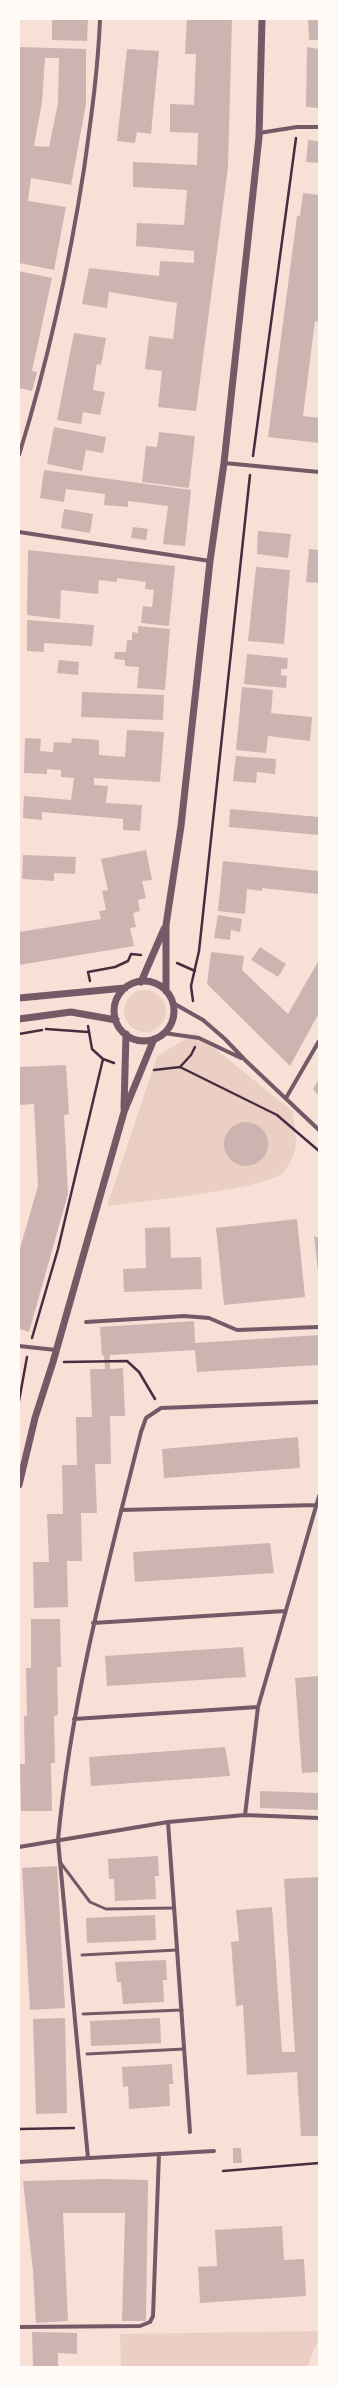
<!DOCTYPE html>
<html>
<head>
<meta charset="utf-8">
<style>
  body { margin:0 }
  #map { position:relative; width:338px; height:2386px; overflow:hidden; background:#f7e1d7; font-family:Commissioner,sans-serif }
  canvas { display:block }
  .frame { position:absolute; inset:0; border:20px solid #fffaf5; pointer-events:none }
</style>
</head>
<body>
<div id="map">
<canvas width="338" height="2386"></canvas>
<div class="frame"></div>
</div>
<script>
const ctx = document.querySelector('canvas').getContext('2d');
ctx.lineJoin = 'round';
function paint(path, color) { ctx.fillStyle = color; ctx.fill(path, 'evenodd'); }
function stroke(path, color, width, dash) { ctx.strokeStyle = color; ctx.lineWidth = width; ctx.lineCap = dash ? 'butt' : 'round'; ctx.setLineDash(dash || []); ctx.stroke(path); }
const green = new Path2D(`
  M124 1011a21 21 0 1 1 42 0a21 21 0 1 1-42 0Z
  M196,1033L292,1111C296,1136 301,1148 285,1171C272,1189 135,1202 107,1206L157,1056Z
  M319,2331V2338L307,2367H121L120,2334Z`);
const building = new Path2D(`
  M52,19H88L87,41L52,40Z
  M187,19H232L228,167L196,411L158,407L162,371L145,369L149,336L173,339L177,303L109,292L107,308L82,304L89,268L159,276L160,261L194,263V251L136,246L137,223L184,225L187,190L133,187V162L197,165L198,133L170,132V104L194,105L196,54H185Z
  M308,19H319V40H309Z
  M19,47L86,49V104L71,185L31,178L28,201L66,207L54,270L19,263ZM45,58H59L58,103L49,147L34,146L42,102Z
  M307,47L319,49V108L306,107Z
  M127,49L159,51L151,134L137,132L135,143L117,141Z
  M308,140L319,141V163L306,162Z
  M303,193L319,195V322L315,321L303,416L319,418V443L268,437L297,216H300Z
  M19,271L52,278L32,371L37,372L32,391L19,388Z
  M74,333L106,338L101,365L97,364L93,390L105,392L100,415L83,412L81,424L57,420Z
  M54,427L106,437L103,453L86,450L82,471L47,464Z
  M159,432L195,436L189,488L142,482L146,446L157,447Z
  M44,470L191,490L185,546L163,544L168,506L128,501V507L104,505L105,494L66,489L64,502L40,498Z
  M64,509L93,514L90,533L61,528Z
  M133,527L148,529L146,540L131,538Z
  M258,531L291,534L288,558L257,554Z
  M309,549L319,550V583L306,582Z
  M28,550L175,566L169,626L141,623L143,606L152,607L154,590L145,589L146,582L117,578V582L99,580L98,594L61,590L60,619L27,615Z
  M256,567L290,570L284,644L248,641Z
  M27,620L94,625L92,646L44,643V652L27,651Z
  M138,626L170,629L165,690L137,688L139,667L125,666V660L114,659L115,652H126L127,640H132V632L138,633Z
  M247,654L288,658L287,669H281V675L287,676L286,688L244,684Z
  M59,660L79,662L78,675L57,673Z
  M242,687L273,690L271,713L312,717L310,741L268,736L266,753L236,750Z
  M82,692L164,695L163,720L81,717Z
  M127,730L164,732L160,782L94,778V785L108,786L106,803L142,805L140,831L123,830V819L42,812V820L23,818L24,796L71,800L74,778L61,777V770L47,769V774L24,773L25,738L41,739L40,751L53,752L54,742L71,743L72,738L99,740V755L125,757Z
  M236,756L276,759L275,774L257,772L256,783L233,781Z
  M230,809L319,817V835L229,827Z
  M146,850L152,880L142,881L146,898L138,900L140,911L133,913L136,927L130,928L134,946L19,965V932L101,919L99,911L106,910L102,891L108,890L101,859Z
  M23,855L76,857L75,874L54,873V881L22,879Z
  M223,861L319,871V894L262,888V891L247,889L245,914L218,911Z
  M218,915L242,919L240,932L231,930L230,940L214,938Z
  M260,947L286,964L278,977L251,960Z
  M211,952L244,956L242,970L288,1014L319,960V1013L290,1066L207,984Z
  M66,1065L69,1114L64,1115L68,1194L29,1332L19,1329V1252L38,1186L34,1104L19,1105V1067Z
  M319,1079V1096L313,1089Z
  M224 1144a22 22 0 1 1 44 0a22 22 0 1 1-44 0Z
  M297,1219L305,1297L224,1305L216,1228Z
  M170,1227L171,1258L201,1257L202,1289L124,1292L123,1269L146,1268L145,1228Z
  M314,1236L319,1238V1272H318Z
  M194,1321L195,1343L319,1335V1365L197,1372L195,1350L110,1355V1369L123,1368L125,1416H110L111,1464H95L97,1513H81L82,1561H67L68,1607L34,1608L33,1562H49L47,1514H63L62,1465H77L76,1417H92L90,1369H105L104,1355L102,1356L100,1327Z
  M298,1437L300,1468L164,1478L162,1449Z
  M270,1543L274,1573L135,1582L133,1552Z
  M31,1619H60L61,1667H57L58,1715L54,1716L55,1763H51L52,1811H21L20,1764H25L24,1716H27L26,1668H31Z
  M243,1647L246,1677L107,1686L105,1656Z
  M319,1676V1772L302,1773L295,1678Z
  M225,1747L230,1776L91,1786L89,1757Z
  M260,1791L319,1793V1810L260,1808Z
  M158,1856L159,1876H155L156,1899L115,1901L114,1879H109L108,1859Z
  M57,1866L65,2008L30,2010L22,1868Z
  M319,1877V2136H301L297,2072L247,2075L243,2005L236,2006L231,1942L239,1941L236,1910L272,1907L282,2052H295L284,1879Z
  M155,1915L156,1940L87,1943L86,1918Z
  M166,1960L167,1980H163L164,2002L123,2004L121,1982H117L115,1962Z
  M65,2018L67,2113L36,2114L33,2019Z
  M160,2018L161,2043L91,2046L90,2021Z
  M172,2064L173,2084H169L170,2106L129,2109L128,2086L123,2087L122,2067Z
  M233,2148H241L242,2163H233Z
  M106,2179L148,2180L146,2321H122L125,2213H63L68,2321L36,2323L33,2271L23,2181Z
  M282,2226L284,2260L304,2259L306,2296L200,2303L198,2267L217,2266L215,2230Z
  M32,2332L77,2333V2354L58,2353V2367H33Z`);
const path = new Path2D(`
  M253,456L296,138
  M177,963L195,971
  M90,981L88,972L115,967L128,961L131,954L141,955
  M193,1001L191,986L199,951L250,475
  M88,1026L92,1049L103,1059L114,1063
  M46,1029L88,1032
  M19,1034L42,1030
  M180,1067L277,1115L319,1151
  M154,1070L180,1067L191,1055L195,1047
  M32,1338L58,1249L103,1059
  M64,1362L127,1361L139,1372L155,1399
  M19,1401L27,1357
  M19,2129L74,2128
  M223,2171L319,2163`);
const service = new Path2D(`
  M60,1862L90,1902L106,1909L174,1908
  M82,1955L177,1950
  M83,2014L182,2010
  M87,2054L184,2049`);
const minor = new Path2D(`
  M259,133L297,127H319
  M19,455C48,361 69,266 84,169C91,119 98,70 100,19
  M224,463L319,472
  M19,532L210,561
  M173,1003L203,1020L225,1039L245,1060L319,1130
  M164,1033L199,1038L241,1058
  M286,1098L319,1041
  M86,1322L184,1316L209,1318L237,1330L319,1327
  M19,1346L56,1350
  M121,1510L316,1505
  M93,1623L285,1611
  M74,1719L258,1707
  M245,1815L258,1707L319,1496
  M168,1822L190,2132
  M19,1847L168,1822L245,1815L319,1818
  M88,2158L58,1840C71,1701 107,1567 141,1432L146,1418L161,1408L319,1402
  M19,2162L214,2151
  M19,2327L140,2326L150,2322L153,2316L159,2154`);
const tertiary = new Path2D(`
  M114 1011a30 30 0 1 1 60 0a30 30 0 1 1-60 0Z
  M141,982L164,929
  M166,991V925L181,826L210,561L224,463L259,137L262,19
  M19,998L125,988
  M19,1019L71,1012L116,1020
  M124,1108L126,1034
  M19,1485L35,1418L53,1362L124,1112L154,1039`);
paint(green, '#ebcfc5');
paint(building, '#ccb4b1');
stroke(path, '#4a2c40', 2.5);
stroke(service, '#755966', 3);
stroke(minor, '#755966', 4);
stroke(tertiary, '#755966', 7);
</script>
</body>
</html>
